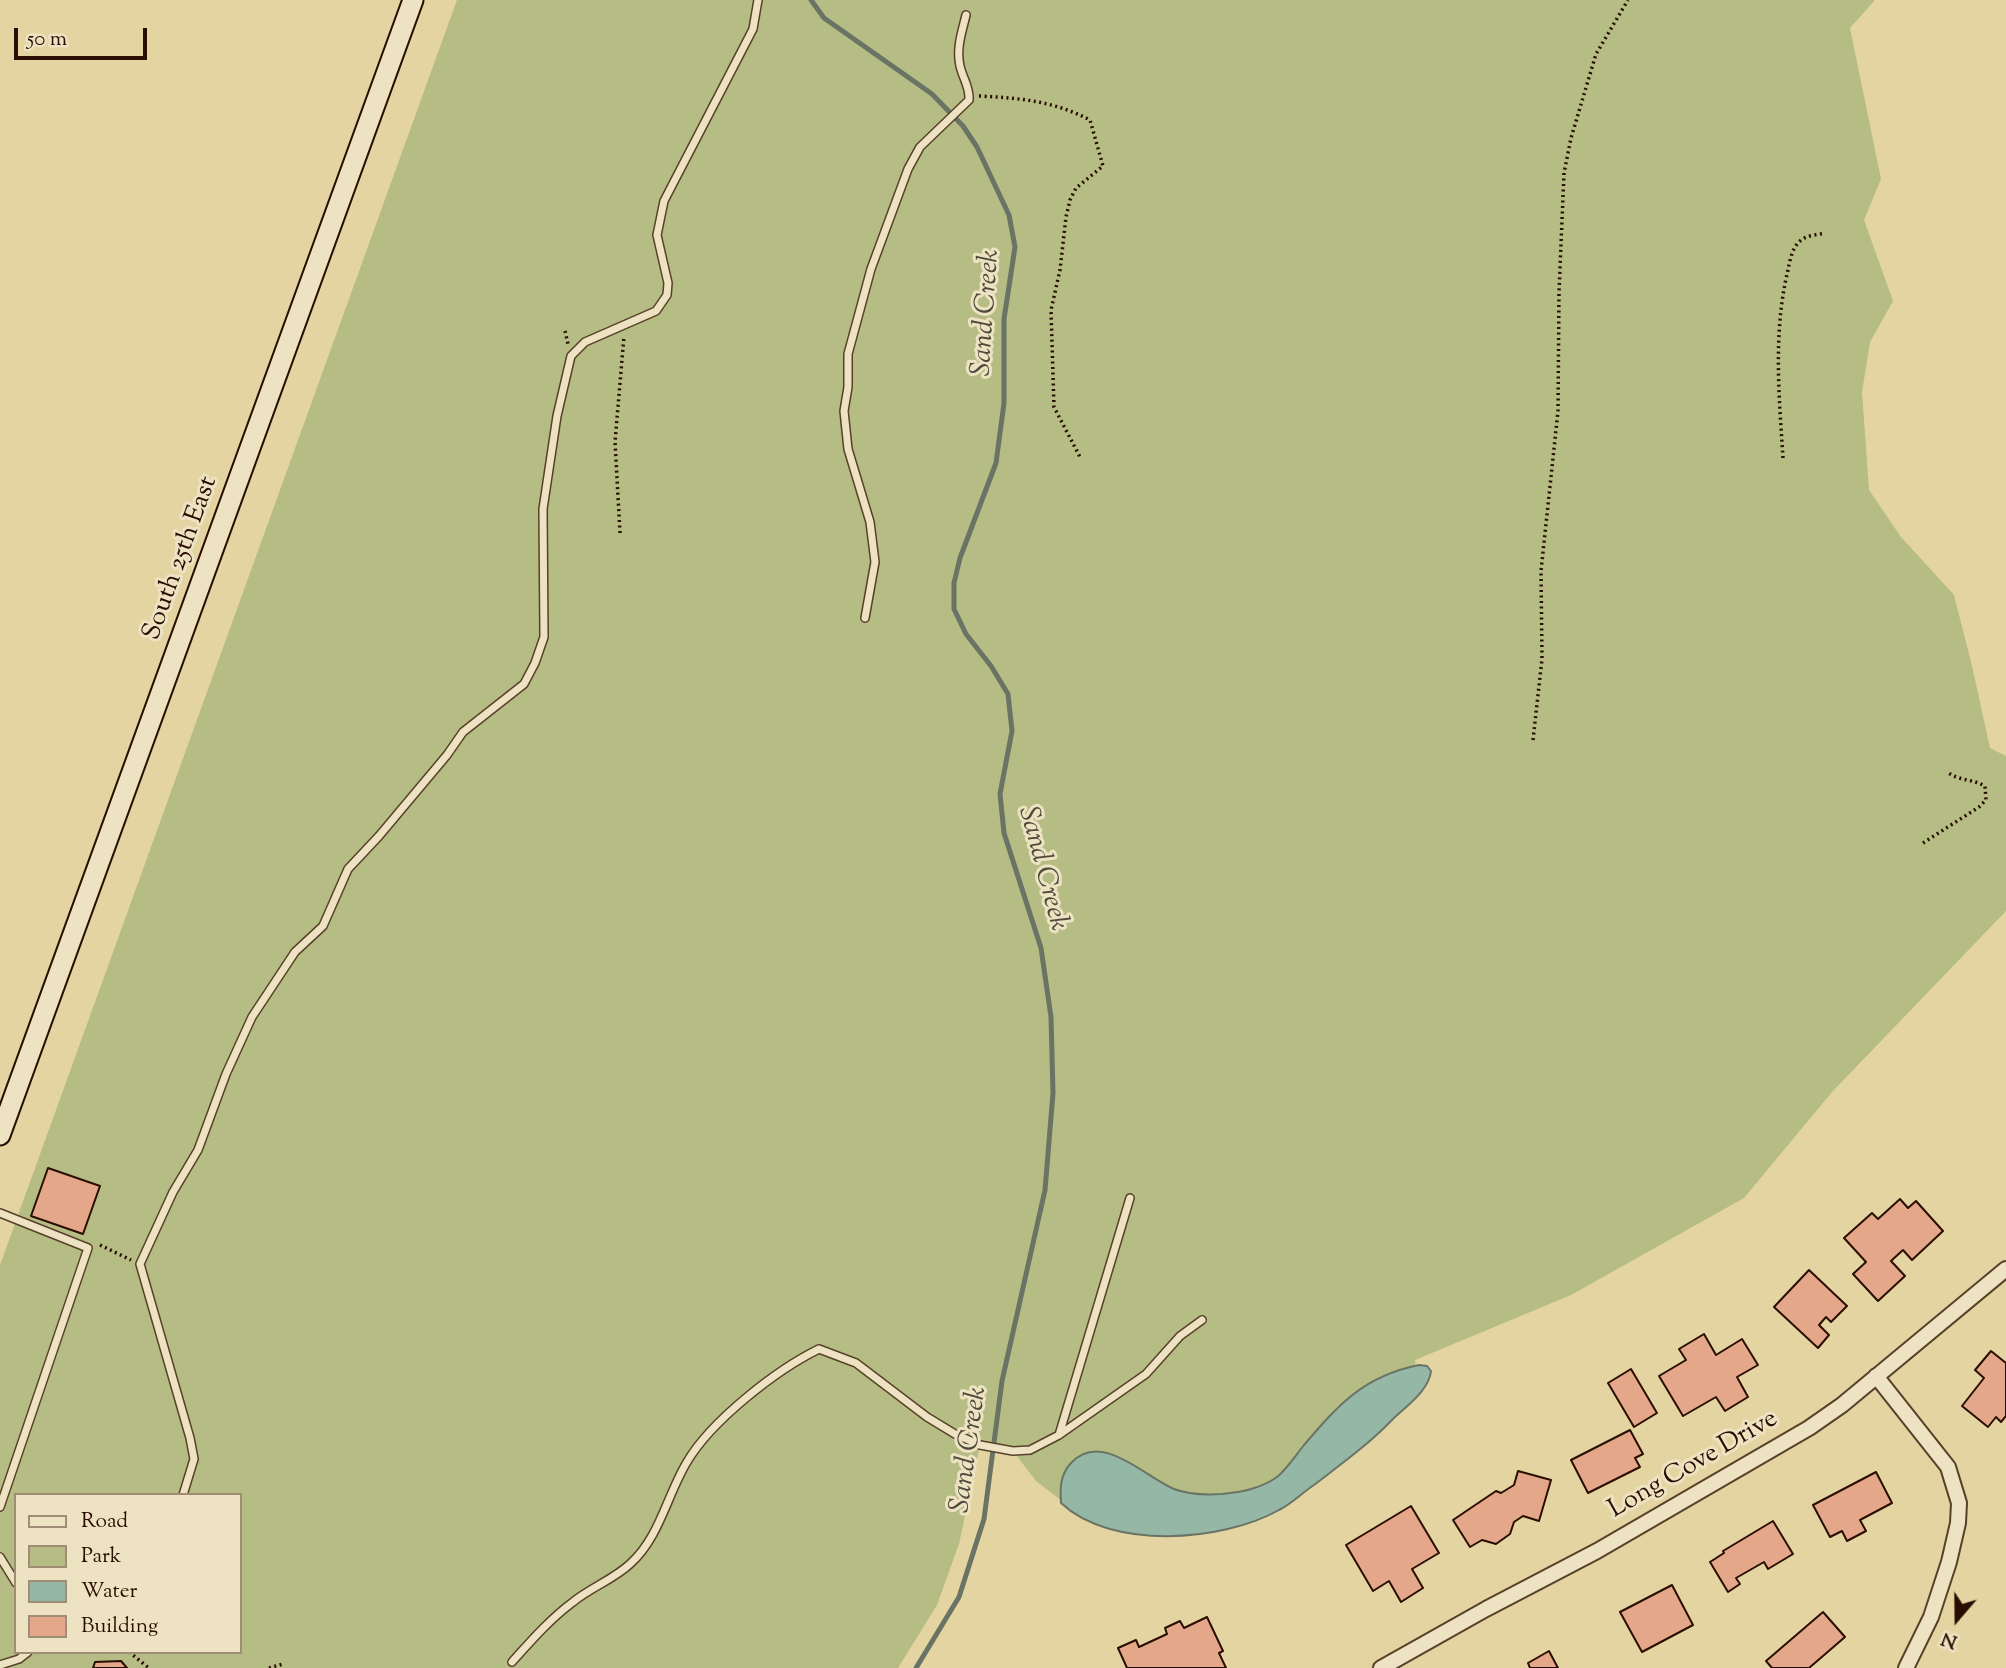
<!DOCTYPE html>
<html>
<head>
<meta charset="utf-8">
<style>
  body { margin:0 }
  #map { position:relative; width:2006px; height:1668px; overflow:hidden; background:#e4d4a1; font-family:"Sorts Mill Goudy",serif }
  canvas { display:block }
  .legend { position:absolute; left:14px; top:1493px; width:228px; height:161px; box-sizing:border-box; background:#ede3c2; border:2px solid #9f8e75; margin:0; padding:9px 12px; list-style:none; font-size:21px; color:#290e01 }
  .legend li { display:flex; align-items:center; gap:14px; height:35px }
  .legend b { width:35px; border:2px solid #9f8e75 }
  .north { position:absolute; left:1922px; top:1584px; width:70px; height:70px; -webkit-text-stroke:5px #ede3c2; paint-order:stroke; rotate:200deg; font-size:19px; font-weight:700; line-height:28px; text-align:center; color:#290e01 }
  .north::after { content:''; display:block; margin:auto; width:24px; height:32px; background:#290e01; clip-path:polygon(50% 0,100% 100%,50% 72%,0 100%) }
  .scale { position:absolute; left:14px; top:28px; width:133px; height:32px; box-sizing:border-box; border:4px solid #290e01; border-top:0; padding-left:9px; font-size:21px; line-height:24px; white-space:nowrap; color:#290e01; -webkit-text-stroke:5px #ede3c2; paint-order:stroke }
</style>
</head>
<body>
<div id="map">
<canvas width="2006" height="1668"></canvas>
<ul class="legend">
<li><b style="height:9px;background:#ede3c2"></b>Road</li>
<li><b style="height:19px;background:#b5bc84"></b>Park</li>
<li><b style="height:19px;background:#95b8a6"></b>Water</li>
<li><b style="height:19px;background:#e5a789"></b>Building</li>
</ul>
<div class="north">N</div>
<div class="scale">50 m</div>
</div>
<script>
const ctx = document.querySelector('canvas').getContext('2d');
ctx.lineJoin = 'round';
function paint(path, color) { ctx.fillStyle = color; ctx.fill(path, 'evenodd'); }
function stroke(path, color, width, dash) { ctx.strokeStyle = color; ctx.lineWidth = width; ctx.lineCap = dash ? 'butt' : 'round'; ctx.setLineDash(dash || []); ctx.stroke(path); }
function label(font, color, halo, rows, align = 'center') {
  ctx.font = font + ' "Sorts Mill Goudy",serif'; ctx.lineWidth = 6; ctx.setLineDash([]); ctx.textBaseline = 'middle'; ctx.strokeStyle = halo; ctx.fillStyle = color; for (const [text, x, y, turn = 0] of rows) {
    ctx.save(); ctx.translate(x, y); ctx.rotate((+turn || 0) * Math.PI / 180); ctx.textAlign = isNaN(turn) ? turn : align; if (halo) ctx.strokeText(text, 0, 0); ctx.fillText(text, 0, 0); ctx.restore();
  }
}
const green = new Path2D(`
  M457,0H1875L1850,28L1881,179L1864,220L1893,301L1870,342L1862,392L1869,490L1901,537L1954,595L1972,666L1990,748L2006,756V911L1832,1092L1744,1198L1571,1295L1415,1360L1417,1398L1296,1494L1079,1514L1036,1481L1013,1451L980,1445L959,1544L937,1605L898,1668H0V1265ZM16,1495H240V1652H16Z`);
const water = new Path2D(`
  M1419,1365L1427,1366L1431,1371C1429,1391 1405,1407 1392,1420C1368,1445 1341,1464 1314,1485C1302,1493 1291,1504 1279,1510C1222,1542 1111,1550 1061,1503C1060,1488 1060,1475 1071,1463C1101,1430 1145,1477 1174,1489C1189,1495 1206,1495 1222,1494C1241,1492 1260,1489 1277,1477C1287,1469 1296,1455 1304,1445C1339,1404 1364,1376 1419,1365Z`);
const stream = new Path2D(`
  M811,0L824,18L932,94L963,126L977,147L1009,215L1015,247L1004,319V403L996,463L960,558L954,583V609L966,634L991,666L1008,694L1012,731L1000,794L1004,833L1041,948L1051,1017L1053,1093L1045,1190L1002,1381L984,1519L959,1597L916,1668`);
const building = new Path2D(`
  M48,1168L100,1186L83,1234L31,1216Z
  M1900,1199L1908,1208L1916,1201L1943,1231L1912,1260L1903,1250L1891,1261L1905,1276L1878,1301L1853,1274L1866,1262L1844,1238L1872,1213L1878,1219Z
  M1809,1270L1847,1306L1831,1322L1826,1317L1819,1325L1829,1335L1818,1348L1774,1307Z
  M1704,1334L1716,1355L1742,1339L1758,1365L1737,1377L1748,1397L1725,1411L1716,1397L1683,1416L1659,1376L1686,1360L1679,1349Z
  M1991,1351L2006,1363V1416L2001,1422L1996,1417L1988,1427L1962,1406L1984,1378L1975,1370Z
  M1631,1369L1657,1413L1634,1427L1608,1383Z
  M1630,1430L1643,1454L1635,1458L1640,1467L1588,1493L1571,1460Z
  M1518,1471L1551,1480L1539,1521L1523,1516L1514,1522L1510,1534L1496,1544L1482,1540L1470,1547L1453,1520L1496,1491L1501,1493L1514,1485Z
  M1876,1472L1892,1503L1860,1520L1866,1531L1847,1541L1842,1531L1830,1537L1813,1505Z
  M1411,1506L1439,1553L1412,1569L1423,1588L1401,1602L1389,1581L1373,1591L1346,1545Z
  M1773,1521L1793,1554L1768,1569L1764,1562L1736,1578L1740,1584L1728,1592L1710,1562L1724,1553L1723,1551Z
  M1672,1585L1693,1625L1642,1652L1620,1612Z
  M1823,1612L1845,1637L1809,1668H1772L1766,1661Z
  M1207,1617L1223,1651L1219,1653L1226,1668H1127L1118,1648L1136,1640L1139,1647L1167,1634L1165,1628L1180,1621L1184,1628Z
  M1549,1651L1558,1668H1530L1528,1663Z
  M121,1661L127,1668H93L95,1662Z`);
const path = new Path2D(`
  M979,96C1019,98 1054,101 1090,120L1103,166L1076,188L1070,200L1066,217L1060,270L1051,310L1054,407L1081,459
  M565,331L568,344
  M1783,458C1779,395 1773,332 1788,270C1790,260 1792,248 1800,241C1806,235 1817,235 1825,233
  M620,533L615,442L624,336
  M1533,740L1542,659L1541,571L1558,411L1559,292L1564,173L1571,138L1596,54L1628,0
  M1923,843L1979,807L1986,800L1985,786C1973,779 1959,781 1947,772
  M100,1245L131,1260
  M129,1652L149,1668
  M269,1668L283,1664`);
const lane = new Path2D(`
  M865,618L875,562L870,522L848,449L844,411L848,387V354L871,269L908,169L920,147L969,100C970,87 963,79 960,66C956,48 962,32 966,15
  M0,1213L88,1248L0,1507
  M1059,1435L1130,1198
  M183,1495L194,1459L190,1438L140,1264L173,1192L198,1150L226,1074L252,1017L295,952L323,926L348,869L379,836L447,755L463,732L524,684L535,663L544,637L543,509L557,416L571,356L585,342L656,311L667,295L668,283L657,235L664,201L753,29L758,0
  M0,1557L16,1583
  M512,1662C531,1641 550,1619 573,1602C590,1588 614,1579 630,1564C660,1537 667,1495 687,1462C711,1421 776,1370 819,1349L856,1363L927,1417L955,1434L980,1445L1013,1451L1030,1450L1059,1435L1146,1374L1180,1336L1202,1320
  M0,1665L19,1659L28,1652`);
const street = new Path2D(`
  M1876,1376L1948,1467L1959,1503L1958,1523L1949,1562L1931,1617L1906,1668
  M1381,1668L1486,1609L1597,1551L1809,1428L1842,1405L2006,1269`);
const secondary = new Path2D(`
  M0,1135L413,0`);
const streetNames = [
  ["South 25th East",182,559,-70],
  ["Long Cove Drive",1694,1466,-30]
];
const waterNames = [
  ["Sand Creek",988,313,-86],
  ["Sand Creek",1041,869,75],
  ["Sand Creek",971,1450,-82]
];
paint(green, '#b5bc84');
paint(water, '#95b8a6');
stroke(water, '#6a7464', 2);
stroke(stream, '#6a7464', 5);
paint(building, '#e5a789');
stroke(building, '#290e01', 2);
stroke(lane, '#584029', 10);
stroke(street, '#584029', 18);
stroke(secondary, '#290e01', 23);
stroke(path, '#290e01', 3.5, [2, 3.5]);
stroke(lane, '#ede3c2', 7);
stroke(street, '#ede3c2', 14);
stroke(secondary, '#ede3c2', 19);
label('26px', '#290e01', '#ede3c2', streetNames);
label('italic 28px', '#4f4a3b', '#ede3c2', waterNames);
</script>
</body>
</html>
